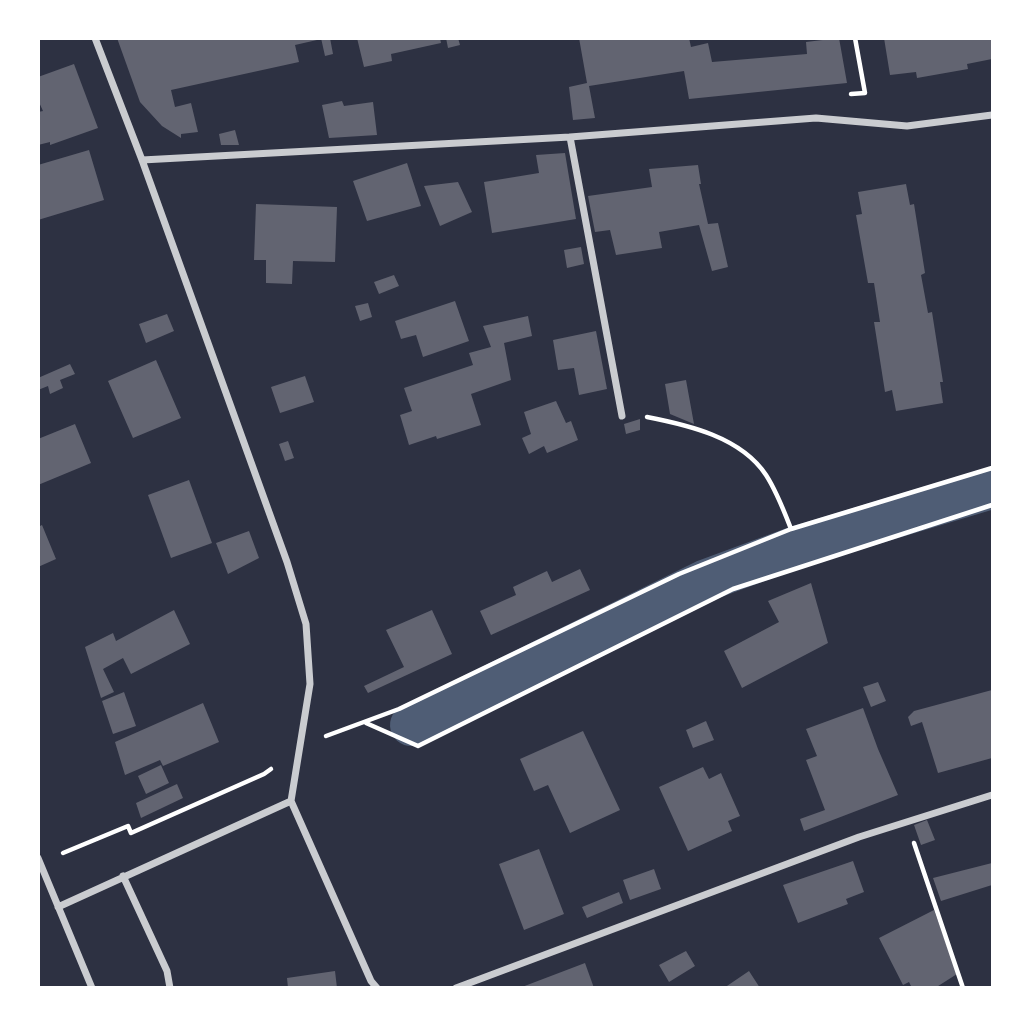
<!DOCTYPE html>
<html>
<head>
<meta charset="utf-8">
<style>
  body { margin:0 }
  #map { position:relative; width:1031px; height:1026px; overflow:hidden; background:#2d3142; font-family:Mulish,sans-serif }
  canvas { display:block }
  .frame { position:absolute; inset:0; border:40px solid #fff; pointer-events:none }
</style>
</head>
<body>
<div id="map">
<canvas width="1031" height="1026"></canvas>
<div class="frame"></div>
</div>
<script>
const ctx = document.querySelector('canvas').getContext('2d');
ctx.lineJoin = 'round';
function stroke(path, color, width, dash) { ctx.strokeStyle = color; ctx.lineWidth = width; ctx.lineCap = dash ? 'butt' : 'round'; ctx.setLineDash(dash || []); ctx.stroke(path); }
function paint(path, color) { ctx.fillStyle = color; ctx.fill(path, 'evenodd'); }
const canal = new Path2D(`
  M411,725L704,581L796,547L992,488`);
const building = new Path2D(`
  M117,38H317V40L295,45L299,62L171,90L175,107L191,103L198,132L181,134V138L162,126L140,102Z
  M321,38H330L333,54L325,56Z
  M357,38H440L441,43L391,54L392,61L364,67Z
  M446,38H458L460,45L448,48Z
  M579,38H689L691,47L708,43L712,62L807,54L806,42L839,38L847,83L689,99L684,71L589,86L595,118L573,120L569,87L587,83Z
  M884,38H992V59L967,64L968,69L917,78L916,72L890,75Z
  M74,64L98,128L50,145V142L38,145V112L43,111L38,100V77Z
  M342,101L344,106L373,102L377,135L329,138L322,105Z
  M235,130L239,145H221L219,134Z
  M89,150L104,200L38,220V165Z
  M565,153L576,219L492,233L484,182L539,173L536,155Z
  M407,163L421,206L367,221L353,181Z
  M698,165L701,184H699L708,224L718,223L728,267L712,271L699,225L659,232L662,248L616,255L610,230L595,232L588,196L652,187L649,169Z
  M458,182L472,212L440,226L424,186Z
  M906,184L910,205L914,204L925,273L921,275L928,313L932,312L943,382H940L943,403L896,411L892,390L885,392L874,322H880L874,283H868L856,215L862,214L858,192Z
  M256,204L337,207L335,262L293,261L292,284L266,283V260H254Z
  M581,247L584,264L567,268L564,250Z
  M394,275L399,286L379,294L374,282Z
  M455,301L469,341L423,357L416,335L401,339L395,321Z
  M368,303L372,317L360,321L355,306Z
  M167,314L174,331L146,343L139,324Z
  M528,316L532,336L504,343L511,380L471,394L481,425L437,439L436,436L409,445L400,415L412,411L404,388L473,365L469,353L491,347L483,326Z
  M596,331L607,389L579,395L574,368L558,370L553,340Z
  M156,360L181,418L133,438L108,381Z
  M70,364L75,374L60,380L63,388L50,394L48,386L38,390V378Z
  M305,376L314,402L280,413L271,387Z
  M686,380L694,424L670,414L665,384Z
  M556,401L566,423L571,421L578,440L547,453L544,446L529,454L522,438L531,434L524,412Z
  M640,419V430L626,434L624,424Z
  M75,424L91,463L38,485V439Z
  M288,441L294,458L285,461L279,444Z
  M189,480L212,543L171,558L148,495Z
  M42,525L56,559L38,567V527Z
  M249,531L259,558L228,574L216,543Z
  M580,569L590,590L491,635L480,611L516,595L513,587L547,571L552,582Z
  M811,583L828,643L742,688L724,651L779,622L768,601Z
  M174,610L190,644L131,674L123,658L103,669L114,692L101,698L85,647L113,633L116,641Z
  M432,610L452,654L368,693L364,686L404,667L386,630Z
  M878,682L886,701L871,707L863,687Z
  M992,690V758L938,773L922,722L911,726L908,717L914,711Z
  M124,692L136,726L113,734L102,701Z
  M203,703L219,742L163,766L160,760L125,775L115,742Z
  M863,708L878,749L898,795L804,831L800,819L825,810L806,760L817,756L806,729Z
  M706,721L714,740L693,748L686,730Z
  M583,731L620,810L570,833L548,785L534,791L520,759Z
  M161,765L169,783L146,794L138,776Z
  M703,767L709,779L721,773L740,816L728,821L732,831L688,851L659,787Z
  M177,784L183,798L141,818L136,803Z
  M927,820L935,840L921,845L914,825Z
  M539,849L564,914L524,930L499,864Z
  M853,861L864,892L846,899L848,904L798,923L783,885Z
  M992,863V885L941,901L933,878Z
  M654,869L661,889L630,900L623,880Z
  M619,892L623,903L587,918L582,907Z
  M934,910L957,974L935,988H912L909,982L903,985L879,938Z
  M686,951L695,966L669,982L659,965Z
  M585,963L594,988H522V987Z
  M335,971L337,988H288L287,978Z
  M749,971L760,988H724Z`);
const path = new Path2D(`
  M851,94L865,93L855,38
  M647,417C688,425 741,437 766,475C777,492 784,511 791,529
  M366,723L418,746L733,589L992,505
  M326,736L399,709L679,574L791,529L992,468
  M914,843L963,988
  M63,853L128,826L131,833L264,774L271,769`);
const minor = new Path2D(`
  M570,137L622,416
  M142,160L570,137L816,118L907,126L992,115
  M291,801L371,981L377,988
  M38,858L92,988
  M123,876L167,971L170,988
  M58,907L291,801L310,684L306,624L287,562L142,160L95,38
  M456,988L859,837L992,795`);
stroke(canal, '#4f5d75', 42);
paint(building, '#626471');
stroke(path, '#fff', 4.5);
stroke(minor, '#caccd0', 7);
</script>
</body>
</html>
